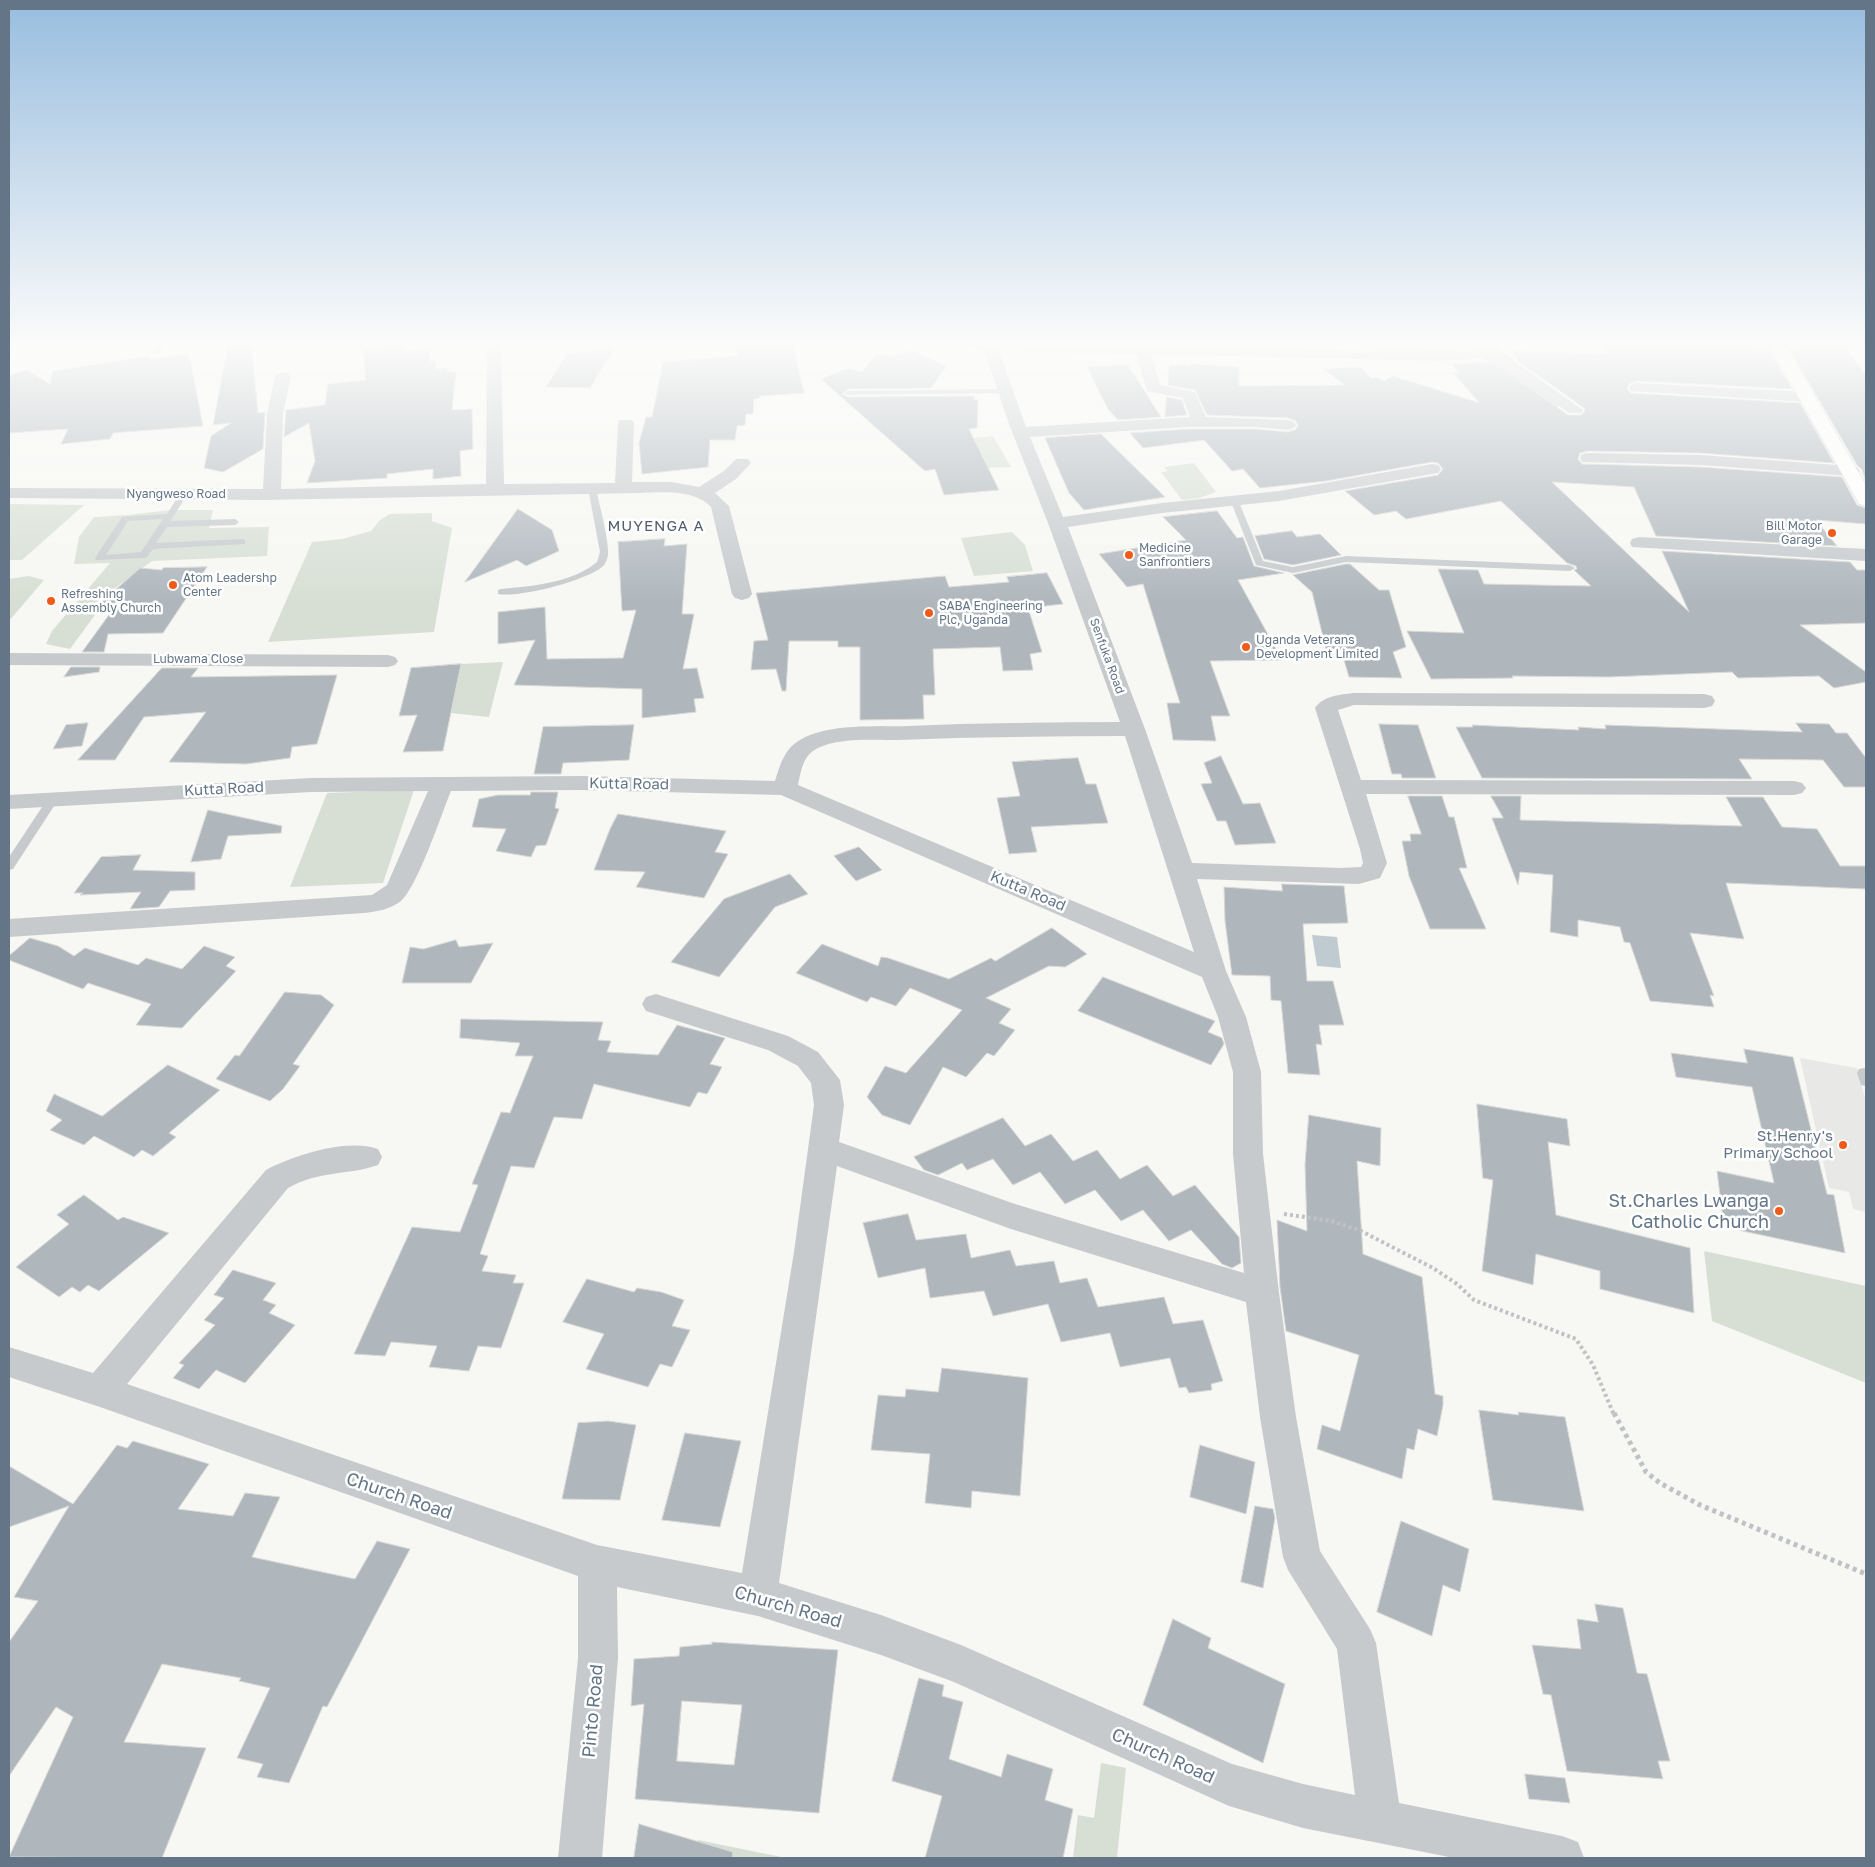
<!DOCTYPE html>
<html>
<head>
<meta charset="utf-8">
<style>
  body { margin:0 }
  #map { position:relative; width:1875px; height:1867px; overflow:hidden; background:#f7f7f3; font-family:"Golos Text",sans-serif }
  canvas { display:block }
  .frame { position:absolute; inset:0; border:10px solid #637587; pointer-events:none }
</style>
</head>
<body>
<div id="map">
<canvas width="1875" height="1867"></canvas>
<div class="frame"></div>
</div>
<script>
const ctx = document.querySelector('canvas').getContext('2d');
ctx.lineJoin = 'round';
function paint(path, color) { ctx.fillStyle = color; ctx.fill(path, 'evenodd'); }
function stroke(path, color, width, dash) { ctx.strokeStyle = color; ctx.lineWidth = width; ctx.lineCap = dash ? 'butt' : 'round'; ctx.setLineDash(dash || []); ctx.stroke(path); }
function label(font, color, halo, rows, align = 'center') {
  ctx.font = font + ' "Golos Text",sans-serif'; ctx.lineWidth = 5; ctx.setLineDash([]); ctx.textBaseline = 'middle'; ctx.strokeStyle = halo; ctx.fillStyle = color; for (const [text, x, y, turn = 0] of rows) {
    ctx.save(); ctx.translate(x, y); ctx.rotate((+turn || 0) * Math.PI / 180); ctx.textAlign = isNaN(turn) ? turn : align; if (halo) ctx.strokeText(text, 0, 0); ctx.fillText(text, 0, 0); ctx.restore();
  }
}
const built = new Path2D(`
  M1800,1058L1857,1068L1866,1102V1212L1853,1209L1849,1192L1829,1188Z`);
const green = new Path2D(`
  M499,342H560L529,352L498,346Z
  M993,436L1011,467L987,468L946,441Z
  M1194,463L1216,492L1200,498L1182,500L1161,472L1168,471L1164,467Z
  M9,504L84,505L22,560H9Z
  M170,510H213L209,528L269,527L267,556L152,561L89,607L95,615L70,649L46,644L52,631L110,563L74,564L79,537L94,517L129,515Z
  M432,513V521L452,528L434,632L268,642L312,542L342,539L371,531L380,520L390,514Z
  M1012,532L1025,545L1033,571L974,576L961,538Z
  M29,576L44,580L9,621V579Z
  M503,662L489,717L451,713L461,664Z
  M414,790L383,883L290,887L327,793Z
  M1704,1251L1866,1286V1383L1712,1321Z
  M1101,1763L1126,1768L1117,1858H1073L1078,1815L1094,1818Z
  M698,1840L786,1858H692Z`);
const water = new Path2D(`
  M1312,935L1337,937L1341,968L1317,966Z`);
const stream = new Path2D(`
  M1378,351L1455,353
  M1473,353H1479L1557,404`);
const building = new Path2D(`
  M251,342L258,413L265,412L263,449L223,472L204,468L211,436L231,423L213,425L228,344Z
  M736,342H792L804,393L759,396L760,398L754,399L753,414H746L745,425L737,426L735,440H710L708,467L642,474L639,443L646,417H652L663,362L738,356Z
  M1603,342H1737L1740,345L1768,348L1792,389L1637,381L1629,384L1627,389L1631,393L1800,403L1834,463L1700,453L1588,451L1580,453L1578,459L1582,464L1700,467L1842,477L1857,505L1866,508V524L1816,520L1837,546L1656,536L1634,487L1552,482L1689,612L1662,551L1850,562L1857,570H1866V623L1800,625L1866,672V682L1834,688L1819,676L1738,678L1732,672L1609,677L1512,676L1513,678L1431,679L1407,631L1464,633L1438,569L1478,570L1484,584L1591,586L1574,570L1577,569L1576,566L1567,563L1501,501L1406,519L1396,511L1374,515L1345,491L1438,475L1443,469L1438,463L1432,462L1326,481L1260,488L1243,469L1232,471L1204,440L1143,448L1130,433L1188,429H1255L1288,432L1295,430L1298,426L1296,421L1288,418L1207,415L1195,390L1168,385L1169,365L1190,366V364L1239,367V386L1345,385L1323,369L1361,367L1371,378L1377,377L1383,381L1393,376L1480,403L1453,373H1460L1451,364L1494,362L1568,415H1581L1585,411L1584,408L1518,361L1512,351L1607,354Z
  M1796,342H1843L1866,376V482L1862,470L1857,465L1789,349L1802,350Z
  M404,345V352L430,349V362L435,361L436,369L448,368L447,372H456L452,410L472,409L473,449L460,451L461,476L433,479V469L387,474V478L307,483L315,461L309,423L284,437L286,410L325,405L328,384L366,380L363,349Z
  M614,349L590,388L546,387L567,354Z
  M911,350L947,366L931,388L848,389L842,394L848,397L974,396V399L978,400L977,428L969,429L999,490L944,495L935,469L925,471L821,379L848,368L862,372L877,354L893,356Z
  M189,354L203,426L113,433L110,439L61,444L68,429L9,433V375L27,370L50,384L53,371L149,356L150,359Z
  M1128,365L1161,417L1118,420L1108,409L1087,367Z
  M1167,397L1182,400L1187,415L1165,417Z
  M1101,434L1165,497L1084,510L1069,493L1045,438Z
  M518,509L552,530L559,551L526,566L517,560L465,582Z
  M1217,511L1237,538L1243,537L1254,566L1284,573L1238,580L1282,660L1210,661L1230,716H1211L1216,741L1173,740L1167,703H1180L1143,584L1127,587L1099,554L1186,540L1163,517Z
  M1292,531L1297,537L1320,534L1341,555L1293,565L1264,559L1255,536Z
  M665,539L664,546L687,544L682,614H694L683,669L697,668L704,698L694,699L696,712L642,718V689L514,685L535,640L498,644V612L545,607L547,659L623,658L636,610L622,611L618,542Z
  M1346,564H1350L1379,590H1389L1406,647L1393,652L1402,678L1349,677L1341,650L1326,649L1312,592L1293,575Z
  M207,567L163,633L108,634L104,652H82L114,608L97,606L140,568L162,570L163,568Z
  M1047,573L1063,604L1028,608L1042,652L1030,654L1033,670L1003,671L1000,647L933,649L935,695H923L924,719L860,720V647H838V641H789L786,691H782L776,669L751,670L754,641L768,640L756,593L945,576L949,587L1009,582L1007,577Z
  M461,664L443,751L403,752L417,715L399,716L411,668Z
  M71,667H100L99,672L64,677Z
  M162,668H198L191,677L337,675L317,744L292,747L290,758L246,764L169,762L206,712L144,717L115,760H78Z
  M88,723L82,746L53,749L66,725Z
  M1796,723L1829,724L1836,733H1847L1866,758V787H1844L1823,760L1739,759L1752,779L1482,778L1456,727H1473L1472,725L1579,730L1578,727L1606,729L1605,725L1802,732Z
  M1379,724L1418,725L1436,778H1402L1401,774H1392Z
  M634,725L629,760L563,763L561,774H534L543,727Z
  M1221,756L1243,804L1260,803L1276,843L1235,845L1226,821H1217L1201,784L1212,783L1204,763Z
  M1078,758L1086,784H1096L1108,823L1031,827L1037,852L1009,854L997,798L1020,796L1012,762Z
  M531,792H558L555,808L559,809L546,845L536,846L531,857L496,851L506,829L472,827L479,799L498,795H530Z
  M1408,796H1442L1449,817H1454L1467,868H1459L1486,929H1430L1409,876L1402,841H1411L1410,834H1421Z
  M1491,796H1521L1520,820L1742,826L1726,797H1763L1782,827L1817,829L1840,866H1866V889L1726,883L1744,939L1690,933L1714,996L1710,995L1714,1007L1650,1001L1630,943L1624,942L1620,927L1578,920V937L1550,932L1553,875L1520,872L1518,885L1492,818H1503Z
  M208,810L282,826L281,833L228,836L221,859L191,862Z
  M618,814L726,831L715,852L728,854L704,898L636,887L645,872L594,870L610,829Z
  M859,847L882,870L856,881L834,856Z
  M141,855L133,870L195,872V890L170,891L159,907L130,909L141,892L80,895L83,893H74L101,857Z
  M790,874L808,894L775,907L719,977L671,962L724,899Z
  M1282,884L1344,886L1348,923L1303,924L1307,981H1333L1344,1025H1319L1322,1045L1316,1044L1320,1075L1288,1073L1281,1001L1271,1000L1270,976L1232,975L1225,921L1224,887L1282,891Z
  M1052,928L1087,954L1065,967L1049,966L986,998L1011,1009L999,1023L1015,1030L994,1056L987,1053L966,1077L943,1067L910,1125L882,1115L867,1097L885,1066L906,1073L962,1010L910,988L896,1006L871,997L867,1002L796,973L822,944L878,966L881,957L888,958L949,979L991,958L995,961Z
  M30,938L58,946L74,956L85,948L138,965L146,958L182,969L204,946L235,957L226,966L236,971L182,1028L136,1025L151,1004L88,983L83,989L9,960V956Z
  M456,940L459,947L493,943L471,983H402L410,947L423,949Z
  M1103,977L1215,1021L1208,1032L1222,1038L1224,1044L1211,1065L1078,1011Z
  M285,992L321,995L334,1005L293,1064L300,1066L283,1089L270,1101L216,1079L235,1055L239,1056Z
  M461,1019L603,1022L598,1040L611,1041L607,1052L658,1055L677,1025L725,1038L710,1064L722,1067L707,1094L698,1092L690,1107L594,1084L582,1119L554,1117L534,1168L511,1166L480,1254L488,1256L482,1271L516,1275L513,1283H524L501,1348L478,1346L469,1371L429,1367L437,1346L391,1342L385,1356L354,1354L412,1227L460,1232L478,1185L472,1184L501,1112L510,1113L533,1056H515L520,1043L460,1038Z
  M1744,1049L1793,1057L1827,1194L1834,1195L1845,1253L1724,1227L1717,1171L1774,1183L1752,1087L1676,1077L1671,1053L1747,1063Z
  M168,1065L220,1090L169,1133L176,1137L153,1156L142,1150L134,1157L94,1136L84,1145L50,1130L62,1120L46,1111L54,1094L102,1116Z
  M1477,1104L1567,1119L1570,1146L1548,1142L1556,1215L1690,1248L1694,1313L1600,1289V1271L1536,1254L1533,1285L1482,1271L1493,1180L1483,1178Z
  M1309,1115L1381,1128L1380,1166L1357,1161L1363,1254L1422,1277L1435,1394L1443,1396V1405L1437,1436L1418,1429L1414,1450L1407,1448L1402,1479L1317,1449L1322,1425L1340,1431L1359,1355L1286,1331L1280,1287L1277,1220L1307,1231L1305,1165Z
  M1003,1118L1025,1146L1051,1134L1073,1161L1097,1150L1120,1179L1147,1165L1173,1196L1195,1185L1239,1237L1241,1263L1232,1268L1222,1264L1191,1230L1169,1241L1143,1210L1121,1221L1095,1190L1065,1204L1040,1172L1013,1185L993,1159L967,1170L962,1163L938,1175L924,1170L914,1157Z
  M84,1195L118,1220L123,1217L169,1233L99,1291L88,1285L80,1292L72,1287L59,1297L16,1267L69,1224L57,1215Z
  M908,1214L916,1240L966,1234L971,1258L1010,1250L1016,1266L1054,1261L1060,1283L1087,1278L1098,1307L1164,1297L1173,1324L1203,1320L1223,1381L1211,1384L1212,1390L1189,1393L1186,1387L1179,1388L1170,1358L1120,1367L1110,1333L1061,1342L1048,1304L993,1316L984,1291L930,1298L925,1268L878,1278L863,1223Z
  M233,1270L276,1283L263,1300L276,1305L269,1313L295,1325L245,1383L216,1370L199,1389L173,1378L184,1365L179,1363L215,1325L204,1320L224,1298L214,1295Z
  M587,1279L634,1292L637,1288L661,1292L684,1300L672,1326L690,1330L672,1367L660,1364L648,1387L586,1369L604,1334L563,1322Z
  M942,1368L1028,1378L1020,1496L972,1491L971,1508L925,1503L930,1454L871,1450L878,1395L905,1397L906,1389L938,1392Z
  M1479,1410L1519,1415L1518,1412L1565,1417L1584,1511L1493,1500Z
  M608,1421L636,1425L620,1500L562,1499L578,1423Z
  M685,1433L741,1441L720,1527L662,1520Z
  M133,1441L209,1464L178,1509L233,1516L245,1493L280,1497L252,1557L355,1579L377,1541L410,1549L327,1707L323,1706L289,1783L257,1777L263,1764L237,1758L270,1688L239,1681L241,1678L162,1664L124,1742L206,1748L162,1858L9,1857L73,1717L56,1707L9,1776V1642L38,1601L14,1597L69,1506L9,1527V1466L73,1504L117,1445L127,1448Z
  M1200,1445L1255,1462L1246,1514L1190,1497Z
  M1255,1506L1273,1509L1275,1518L1263,1588L1241,1582Z
  M1401,1521L1469,1549L1460,1592L1443,1585L1432,1636L1377,1612Z
  M1595,1604L1623,1608L1637,1673L1647,1674L1670,1761H1658L1663,1779L1567,1771L1551,1695L1543,1694L1532,1645L1581,1649L1577,1619L1598,1622Z
  M1173,1619L1211,1638L1208,1648L1285,1684L1263,1763L1143,1705Z
  M712,1642L838,1650L819,1813L635,1799L644,1704L631,1706L634,1659L679,1656L680,1647L712,1644ZM682,1701L742,1705L734,1765L677,1761Z
  M919,1678L944,1685L942,1696L963,1702L949,1759L1001,1777L1007,1754L1053,1769L1045,1800L1073,1809L1063,1858H925L942,1796L892,1781Z
  M1525,1774L1565,1778L1570,1803L1529,1799Z
  M639,1824L733,1852L732,1858H634Z`);
const pathFar1 = new Path2D(`
  M1284,1214L1332,1221L1361,1231L1433,1268L1457,1284L1474,1300L1576,1339L1593,1365L1614,1415`);
const path = new Path2D(`
  M1614,1413L1646,1472L1660,1483L1700,1505L1866,1574`);
const lane = new Path2D(`
  M158,342H164L161,352L157,354L153,352Z
  M1006,389H1009V393L848,395L844,393L848,391Z
  M592,485L596,488C599,503 609,541 608,553C608,558 606,564 602,567C585,581 519,598 498,594V590L501,589C532,586 572,583 597,562L600,552L588,488Z
  M184,491L188,494L170,521L235,519L239,522L235,525L167,527L156,543L242,539L245,540V544L153,549L147,557L144,558L96,560L95,558L122,517L167,514L181,492ZM163,519L141,552L106,555L128,521Z
  M1235,499L1239,502L1263,561L1293,567L1346,556L1570,565L1575,568L1570,571L1346,562L1293,573L1256,565L1231,502Z
  M52,797L58,800L13,869L9,870V857L48,798Z
  M1864,1068L1866,1069V1086L1861,1085L1857,1073L1859,1069Z`);
const street = new Path2D(`
  M477,342H494L501,348L504,484L615,483L618,423L620,420H632L634,423L632,482H671L699,487L724,471L736,459H748L751,463L736,479L715,493L729,506L752,594L749,598L742,600L735,598L732,594L711,507C694,489 663,492 639,493L263,500L9,498V488L263,489L267,414L275,376L278,373H288L291,376L283,414L281,489L486,484L487,350Z
  M952,342L1142,345L1438,353L1472,351L1480,347V342H1494L1495,347L1583,410L1581,413H1569L1487,355L1475,359L1438,361L1151,354L1160,385L1195,392L1206,417L1288,420L1294,422L1296,425L1294,428L1288,430L1255,427H1188L1030,437L1063,517L1162,503L1279,491L1432,464L1438,465L1441,469L1438,473L1432,474L1279,501L1162,513L1068,527L1145,729L1192,863L1340,868L1361,867L1363,863L1360,849L1315,708C1324,695 1340,695 1354,693L1704,694L1712,696L1715,701L1712,706L1704,708L1354,705L1338,710L1361,780L1794,781L1802,783L1806,788L1802,793L1794,795L1366,794L1387,863L1380,878L1359,884L1197,879L1226,971L1246,1017L1261,1072L1263,1154L1279,1293L1296,1417L1320,1551L1370,1629L1376,1643L1399,1803L1562,1836L1578,1842L1584,1858H1454L1303,1828L1229,1806L954,1682L881,1655L758,1616L617,1587L618,1658L602,1858H558L578,1658V1576L100,1407L9,1377V1347L93,1373L266,1170C294,1155 347,1138 378,1149L382,1157L378,1165C346,1176 320,1170 288,1188L127,1384L597,1545L742,1573L794,1252L814,1105L811,1083L798,1066L768,1050L646,1011L642,1004L646,997L656,994L788,1036L818,1052L840,1080L844,1105L839,1142L1015,1204L1244,1273L1233,1154V1072L1218,1017L1202,977L781,795L581,790L451,791C441,815 418,886 401,901C391,909 376,912 364,913L9,937V919L372,895L387,885L428,791L311,792L9,809V795L311,778L581,776L775,781C780,765 785,748 800,740C828,723 876,727 908,726C979,723 1050,722 1120,722L1048,523L1009,424L984,350L954,345ZM999,351L1136,354L1147,391L1183,398L1190,417L1026,427ZM1125,736L1194,952L798,785C801,771 803,756 816,749C837,737 876,740 899,740C975,737 1050,736 1125,736ZM837,1166L1011,1229L1246,1302L1260,1417L1283,1557L1288,1570L1337,1649L1355,1795L1303,1784L1232,1764L961,1645L881,1615L779,1583Z
  M1637,383L1808,392L1814,394L1816,397L1814,400L1808,402L1631,391L1629,388L1631,385Z
  M1588,453L1700,455L1851,466L1857,467L1860,471L1857,475L1851,476L1700,465L1582,462L1580,458L1582,454Z
  M1639,537L1866,549V561L1632,547L1630,543L1632,539Z
  M9,653L388,655L395,657L398,661L395,665L388,667L9,665Z`);
const secondary = new Path2D(`
  M1767,342H1783L1866,485V506L1859,504L1857,500Z`);
const markers = [
  [1832,533,5,"#f15b19"],
  [1129,555,5,"#f15b19"],
  [173,585,5,"#f15b19"],
  [51,601,5,"#f15b19"],
  [929,613,5,"#f15b19"],
  [1246,647,5,"#f15b19"],
  [1843,1145,5,"#f15b19"],
  [1779,1211,5,"#f15b19"]
];
const farStreetnames = [
  ["Nyangweso Road",176,494],
  ["Senfuka Road",1107,656,70],
  ["Lubwama Close",198,659]
];
const farPoinames = [
  ["Bill Motor",1822,526,"right"],
  ["Garage",1822,540,"right"],
  ["Medicine",1139,548],
  ["Sanfrontiers",1139,562],
  ["Atom Leadershp",183,578],
  ["Center",183,592],
  ["Refreshing",61,594],
  ["Assembly Church",61,608],
  ["SABA Engineering",939,606],
  ["Plc, Uganda",939,620],
  ["Uganda Veterans",1256,640],
  ["Development Limited",1256,654]
];
const farQuarternames = [
  ["MUYENGA A",656,526]
];
const streetNames = [
  ["Kutta Road",629,784,1],
  ["Kutta Road",224,789,-3],
  ["Kutta Road",1028,891,23]
];
const poiNames = [
  ["St.Henry's",1833,1136],
  ["Primary School",1833,1153]
];
const nearPoinames = [
  ["St.Charles Lwanga",1769,1201],
  ["Catholic Church",1769,1222]
];
const nearStreetnames = [
  ["Church Road",399,1496,19],
  ["Church Road",788,1607,16],
  ["Pinto Road",593,1711,-85],
  ["Church Road",1163,1756,24]
];
paint(built, '#e8e9e7');
paint(green, '#d7dfd4');
paint(water, '#c0cbd1');
stroke(stream, '#c0cbd1', 5.5);
paint(building, '#afb7bd');
stroke(building, '#d8d9d6', 1);
stroke(secondary, '#b8bdc2', 1);
stroke(pathFar1, '#bfc2c4', 4, [3, 3]);
stroke(path, '#bfc2c4', 5, [4, 4]);
paint(lane, '#c6cacd');
paint(street, '#c6cacd');
paint(secondary, '#fff');
const sky = ctx.createLinearGradient(0, 0, 0, 603);
sky.addColorStop(0, '#98bddf');
sky.addColorStop(0.57, '#fbfbfa');
sky.addColorStop(1, '#fbfbfa00');
ctx.fillStyle = sky;
ctx.fillRect(0, 0, 1875, 603);
for (const [x, y, r, color] of markers) { const dot = new Path2D(); dot.arc(x, y, r, 0, 2 * Math.PI); ctx.fillStyle = color; ctx.fill(dot); stroke(dot, '#fff', 2); }
label('12px', '#637587', '#fff', farStreetnames);
label('12px', '#637587', '#fff', farPoinames, 'left');
ctx.letterSpacing = '1px';
label('15px', '#525e6c', '#fff', farQuarternames);
ctx.letterSpacing = '0px';
label('15px', '#637587', '#fff', streetNames);
label('15px', '#637587', '#fff', poiNames, 'right');
label('18px', '#637587', '#fff', nearPoinames, 'right');
label('18px', '#637587', '#fff', nearStreetnames);
</script>
</body>
</html>
